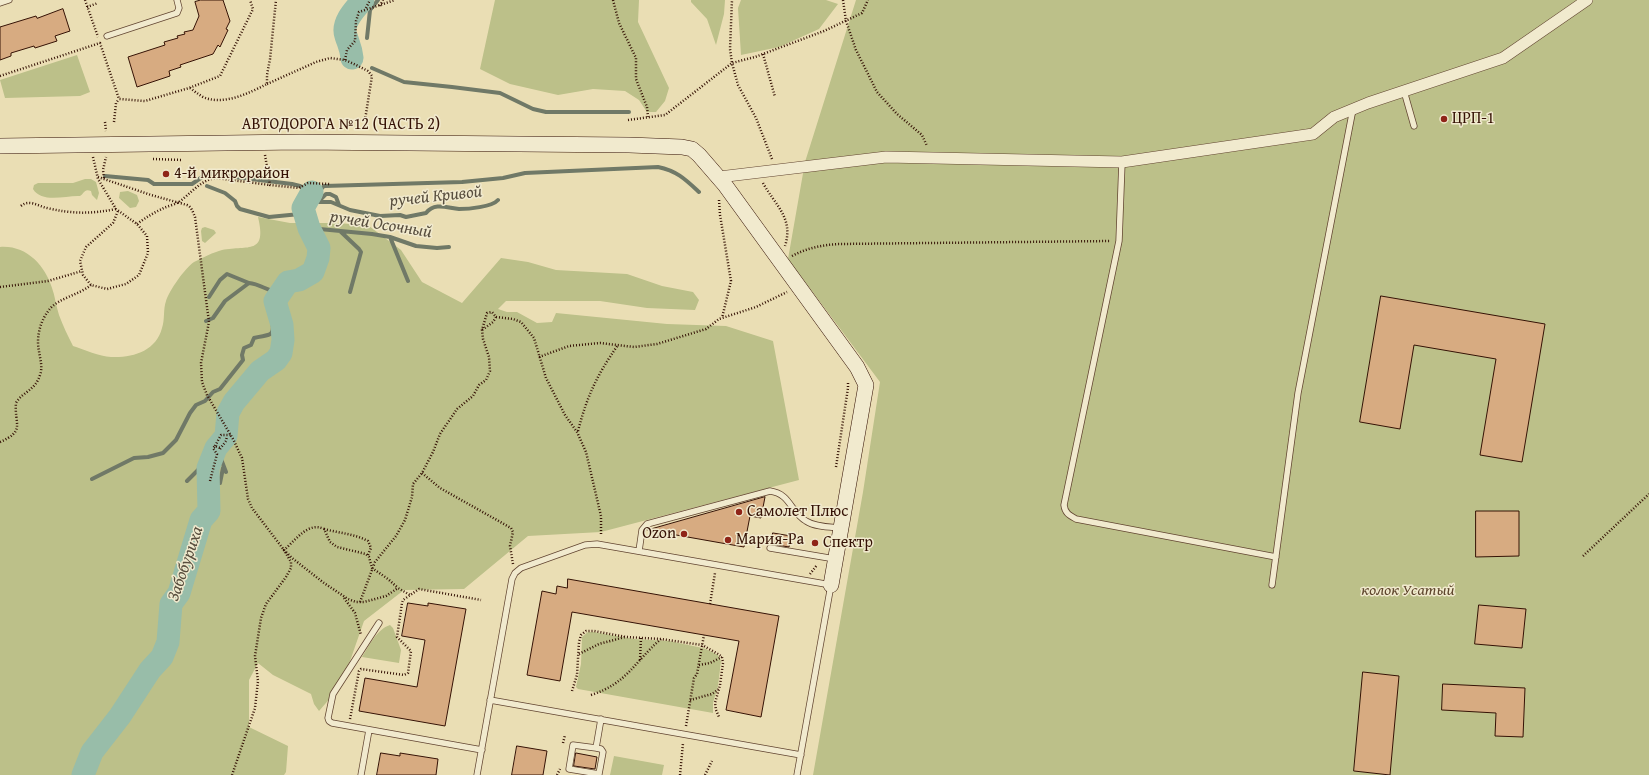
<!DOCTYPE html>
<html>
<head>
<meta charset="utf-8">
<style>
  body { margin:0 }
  canvas { display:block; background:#eadeb4 }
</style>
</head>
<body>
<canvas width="1649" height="775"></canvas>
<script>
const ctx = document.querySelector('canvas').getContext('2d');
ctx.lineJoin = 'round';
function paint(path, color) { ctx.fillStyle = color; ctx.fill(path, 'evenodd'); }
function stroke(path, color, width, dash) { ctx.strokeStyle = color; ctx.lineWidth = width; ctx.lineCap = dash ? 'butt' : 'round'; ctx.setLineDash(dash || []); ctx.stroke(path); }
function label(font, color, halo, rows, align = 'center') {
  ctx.font = font + ' "Gentium Book Plus",serif'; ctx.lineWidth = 3; ctx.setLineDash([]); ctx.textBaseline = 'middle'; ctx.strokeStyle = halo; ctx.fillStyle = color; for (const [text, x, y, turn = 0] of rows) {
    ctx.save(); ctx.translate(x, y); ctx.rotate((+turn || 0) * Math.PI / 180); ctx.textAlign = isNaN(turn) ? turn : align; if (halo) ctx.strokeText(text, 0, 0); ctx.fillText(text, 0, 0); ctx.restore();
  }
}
const green = new Path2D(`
  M495,0H639L638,22L669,88L665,101L656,112H647L639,100L625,91L593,89L558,95L510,84L480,69Z
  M691,0H725L724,14L716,45L707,19L691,2Z
  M741,0H826L838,4L819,29L779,47L741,55L738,8Z
  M856,0H1649V775H813L863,492L880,382L788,259L805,162Z
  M77,55L90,92L80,96L5,98L0,80Z
  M85,179H91L96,182L99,193L97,200L92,195L91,191C84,188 84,194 80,196C67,195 42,204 33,189L34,185L38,183H73Z
  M128,191L137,195L139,201L136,207L130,208L119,198L120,192Z
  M258,217L290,223H339L369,226L401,250L422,282L462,303L501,258L528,262L556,270L627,274L662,286L693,292L699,300L695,310L647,308L600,301H506L498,309L507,312H517L537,323L552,322L556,313L667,324L726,326L773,341L799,480L601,532L528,536L464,589L404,590L364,621L350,661L332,696L319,711L314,704L311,694L273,675L258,663L249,680V727L288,746L286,772L284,775H0V247C26,245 45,265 52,288C55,296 56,306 59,315C63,326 68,336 73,346C85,350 99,356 111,357C133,358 156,351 162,328C165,320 163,309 166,301C169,291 185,268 194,262C202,258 214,252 222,250C249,245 267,255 258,217Z
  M205,227L214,230L216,233L205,243L202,241L201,231L202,228Z
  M390,625L393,628L401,650L399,663L362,657C369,646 377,629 390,625Z
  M588,632H594L634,639L669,641L698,647L706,649L718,655L721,661L718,686L713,703V713L578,689L576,687L581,664L582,637Z
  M614,756L664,765L662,775H610Z`);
const stream = new Path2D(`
  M367,38L370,10L378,0
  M372,68L404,82L452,87L500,93L533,109L546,112H629
  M105,176L148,180L154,184H192L205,175L210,174L292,184L300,186L312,193L316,202H331L350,210L380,216L400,215L406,217L426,213C435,202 447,208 459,209C468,209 492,207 498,200
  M207,186L225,193L235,201L237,206L240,209L269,217L300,214L303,208
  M314,197L324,186L462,182L503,178L525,173L658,167C677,171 685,179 699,192
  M318,202L326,194H330L336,197L339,205
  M309,228L372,234L390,237L416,246L437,248L449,247
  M340,231L359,249L361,252L350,292
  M390,237L408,281
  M209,297L220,280L227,274L249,283
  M206,321L213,318L225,301L249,283C261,284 270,293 281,292
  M220,443L221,459L226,472
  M92,479L134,458L148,457L163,453L176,440L190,413L196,405L205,401L213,392L220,389L243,360L242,355L244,348L251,345L254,338C266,334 276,339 272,321L278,312
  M187,481L198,470L205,457L214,452
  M220,483L223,468`);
const river = new Path2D(`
  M352,58C351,48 349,45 346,36C341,23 355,9 363,0
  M83,775L92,752L120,716L150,670L162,657L168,642L171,604L179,593L201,520L209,511L208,468L216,448L226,436L228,413L234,402L260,371L276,360L281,353L283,340L282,325L275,301L288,282L299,280L313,272L318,258L319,248L309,228L303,208L312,192`);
const building = new Path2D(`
  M201,0H223L230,21L226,29L228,30L220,47L218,45L213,54L180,65L181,67L169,71L170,76L137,87L128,57L165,45L164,42L178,38L177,36L185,34L184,32L193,30L199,16L195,2Z
  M63,9L70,31L55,36L57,41L35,48L34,46L11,53V56L0,60V27L36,16L37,18Z
  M1381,296L1545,324L1522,462L1480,455L1496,359L1414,345L1400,429L1360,422Z
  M765,497L761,518L750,516L744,547L648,530Z
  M1476,511H1519V556L1476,557Z
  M773,533L791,536L789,547L771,544Z
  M568,579L779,616L761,717L726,710L739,641L704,635L572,612L560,681L527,675L542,591L556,594L557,586L567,588Z
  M408,603L428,606V603L466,609L445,726L359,711L365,678L417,687L425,640L402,636Z
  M1479,605L1526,609L1522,648L1475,644Z
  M1363,672L1399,676L1390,775L1354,771Z
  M1443,684L1525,688L1523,737L1495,736L1496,713L1442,710Z
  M517,746L547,751L543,775H512Z
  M381,753L400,756V753L438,759L436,775H377Z
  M576,753L597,757L595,769L574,766Z`);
const path = new Path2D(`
  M85,0L98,37
  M613,0L619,23L636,58V79L647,107L648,117
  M843,0L846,21L856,50L877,92L897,114L922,135L927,146
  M380,6L383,0
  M87,7L98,3
  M366,8L370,0
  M763,54L775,97
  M345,60L347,50L355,41L356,21L359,12L395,0
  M0,76L100,43L119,99L145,101L189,88L220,76L253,9L250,0
  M267,84L316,62L330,58L345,60L354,64L368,71L372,76L365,120
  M190,88C194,91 198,94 203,97C224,106 249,93 267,84V75L270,59L276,0
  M628,120L665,115L732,63L730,49L732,0
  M105,122L106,131
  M114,122L116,103L119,99
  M265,155L270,185L299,188L308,183L330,184
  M93,157L98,179L116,209L137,224L147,236L148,253L139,275L126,284L107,289L91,285L83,275L80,261L86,247L113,223L118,211
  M153,159L183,160
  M772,159L756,118L738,85L732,63L755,57L824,31L862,13L868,0
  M98,177L151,195L187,205C192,207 193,213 195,217L209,322L201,363L202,382L207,395L233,439L242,458L248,499L252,508L284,550L292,558L324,583L348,599L356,602H364L386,596L398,588L410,595
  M104,178L103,170L106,157
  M763,183C775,205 794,218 785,246
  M719,200L720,215L731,281L722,318
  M21,206C29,199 38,206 47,208C72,214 91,214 116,209
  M137,224C145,218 153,213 162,209C167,206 174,205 179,202C190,194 202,179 216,178L270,185
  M792,256C807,248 822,245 839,244L1111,241
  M0,287L48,281L82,271
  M496,317L513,319L521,322L534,338L546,378L565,415L577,432L586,452L601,516V536
  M539,357L569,346L600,343L634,347L657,344L706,329L719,319L756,307L787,292
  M578,431C587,396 597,375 618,345
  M0,442C26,431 14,424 16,403C22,392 35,391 40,375C43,367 40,359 39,351C36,338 40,321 49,310C58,298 79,295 91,285
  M215,446L221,435H231
  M220,449L226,441L227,436
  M836,467L848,388V381
  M422,473L440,488L511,528L513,532L510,546L513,564
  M210,481L217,454L213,448L215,446L220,448
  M324,529C339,533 355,534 368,541L371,548L368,555
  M1583,556L1649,494
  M810,574L817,565
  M344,598L355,613L361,635
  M360,602L375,562L396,536L405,520L412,497L413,484L422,473L433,452L440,434L457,409L473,396L479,385L486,380L490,371L489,357L483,339L482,330L487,313L492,312L496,317L493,322L482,330
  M710,604L715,573
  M579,654L599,644L625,637
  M640,660L641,638
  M699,665L710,663L722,657
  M572,691L577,675L579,642L581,635L586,631H594L626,637L661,639L702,645L718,654L722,657L723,663L720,685L715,703L716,710L719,717
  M591,695C628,683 634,662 661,639
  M690,700L712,694L719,689
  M350,719L359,671L361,669L404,675L408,673L411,651L397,637L402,603L403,600L419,589L481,600
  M686,726L694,678L697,674L704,635
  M563,743L565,735
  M232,775L255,708L258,681L255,656L261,618L266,604L286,577L291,568V562L284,550C295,541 308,521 324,529L330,542L337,547L366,554L369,557L372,568L388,579L398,588
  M557,775L560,769
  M680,775L683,743
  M705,775L712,761`);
const lane = new Path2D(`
  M0,3L9,0
  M107,36L177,13L179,8L177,0
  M1404,91L1414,126
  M1122,162L1119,241L1064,505C1065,513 1069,515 1076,519L1276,557
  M770,548L835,559
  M639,551L642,530L647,524L770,491C791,494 790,512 806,521C815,527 829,527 840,528
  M1272,585L1298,393L1353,109
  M379,623L333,694L328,718L329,721L332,723L482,750
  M490,700L801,755
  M596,748L573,745L569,769L599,774L603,752L601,749L596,748L601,719
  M361,775L369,730
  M477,775L512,579L515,573L521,568L585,545L597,544L831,585L797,775`);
const street = new Path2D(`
  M719,177L886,157L1122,162L1313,134L1334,117L1368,103L1503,58L1587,0`);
const secondary = new Path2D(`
  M0,146L300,142L629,145L682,147L692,149L699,155L725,185L857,367L866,385L831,585`);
const markers = [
  [1444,119,4,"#8f2418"],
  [166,174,4,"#8f2418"],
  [739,512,4,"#8f2418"],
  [684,534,4,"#8f2418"],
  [728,540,4,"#8f2418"],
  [815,543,4,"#8f2418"]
];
const poiNames = [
  ["ЦРП-1",1452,119],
  ["4-й микрорайон",174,174],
  ["Самолет Плюс",747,512],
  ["Ozon",676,534,"right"],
  ["Мария-Ра",736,540],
  ["Спектр",823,543]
];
const streetNames = [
  ["АВТОДОРОГА №12 (ЧАСТЬ 2)",341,125]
];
const parkNames = [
  ["колок Усатый",1408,591]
];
const waterNames = [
  ["ручей Кривой",436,197,-6],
  ["ручей Осочный",381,225,9],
  ["Забобуриха",186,564,-71]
];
paint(green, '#bcc089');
stroke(stream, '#707967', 4);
stroke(river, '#98bda9', 23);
paint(building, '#d7ab81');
stroke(building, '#351205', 1);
stroke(lane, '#624531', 7);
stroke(street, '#624531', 12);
stroke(secondary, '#351205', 16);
stroke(path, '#351205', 2.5, [1, 2]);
stroke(lane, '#f1eace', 5.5);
stroke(street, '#f1eace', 11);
stroke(secondary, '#f1eace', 15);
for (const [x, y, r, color] of markers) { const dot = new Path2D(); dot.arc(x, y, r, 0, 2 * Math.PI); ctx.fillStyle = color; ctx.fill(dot); stroke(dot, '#f1eace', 1.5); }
label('16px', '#351205', '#f1eace', poiNames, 'left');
label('16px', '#351205', '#f1eace', streetNames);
label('italic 16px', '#5e462d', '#f1eace', parkNames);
label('italic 17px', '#584e3e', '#f1eace', waterNames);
</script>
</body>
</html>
